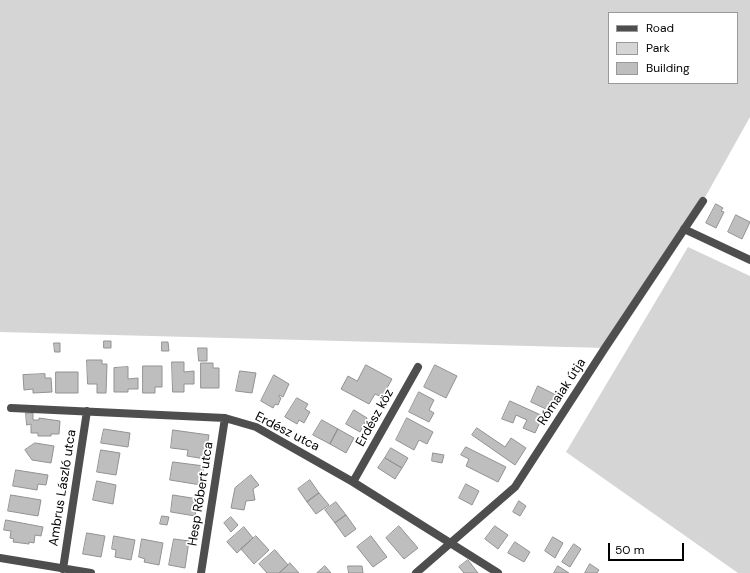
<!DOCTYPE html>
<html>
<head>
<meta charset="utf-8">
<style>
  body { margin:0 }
  #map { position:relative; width:750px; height:573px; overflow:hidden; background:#fff; font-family:"DM Sans",sans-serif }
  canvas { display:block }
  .legend { position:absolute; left:608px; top:12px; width:130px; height:72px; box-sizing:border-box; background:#fff; border:1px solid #999; margin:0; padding:5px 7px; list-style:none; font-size:12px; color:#000 }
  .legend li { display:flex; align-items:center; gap:8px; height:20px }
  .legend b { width:20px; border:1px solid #999 }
  .scale { position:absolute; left:608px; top:543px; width:76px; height:18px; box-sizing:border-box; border:2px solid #000; border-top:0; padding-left:5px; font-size:12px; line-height:14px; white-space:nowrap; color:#000; -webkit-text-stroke:3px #fff; paint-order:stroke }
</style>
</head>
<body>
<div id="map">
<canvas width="750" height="573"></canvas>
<ul class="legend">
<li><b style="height:5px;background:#4e4e4e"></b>Road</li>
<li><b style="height:11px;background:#d5d5d5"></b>Park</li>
<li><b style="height:11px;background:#bebebe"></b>Building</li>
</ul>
<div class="scale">50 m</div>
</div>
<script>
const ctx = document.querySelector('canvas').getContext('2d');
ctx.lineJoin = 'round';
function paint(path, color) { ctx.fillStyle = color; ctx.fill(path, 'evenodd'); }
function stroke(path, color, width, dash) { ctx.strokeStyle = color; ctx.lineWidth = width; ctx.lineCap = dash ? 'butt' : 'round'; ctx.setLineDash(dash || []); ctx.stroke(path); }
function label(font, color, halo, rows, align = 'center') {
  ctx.font = font + ' "DM Sans",sans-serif'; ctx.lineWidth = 3.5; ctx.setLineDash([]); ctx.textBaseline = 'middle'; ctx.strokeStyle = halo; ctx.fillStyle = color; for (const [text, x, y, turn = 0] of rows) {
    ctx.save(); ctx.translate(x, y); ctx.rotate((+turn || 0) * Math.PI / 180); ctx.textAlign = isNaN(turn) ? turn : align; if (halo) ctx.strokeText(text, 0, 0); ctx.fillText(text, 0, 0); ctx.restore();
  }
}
const green = new Path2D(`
  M0,0H750V117L703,201L605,348L0,332ZM609,13H737V83H609Z
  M688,247L750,276V573H738L566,452Z`);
const building = new Path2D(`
  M716,204L723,208L721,211L724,212L716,228L706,223Z
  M736,215L750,222L742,239L728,232Z
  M104,341H111V348H104Z
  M162,342H168L169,351H162Z
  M54,343H60V352H55Z
  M198,348H207V361H199Z
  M87,360H102V364H107L106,393H97V384H88Z
  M172,362H184V372L194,371V384H184V392H173Z
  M201,363H213V368H219V388H201Z
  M366,365L392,379L382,397L375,394L369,404L341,389L348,376L357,381Z
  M435,365L457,376L446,398L424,387Z
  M143,366H162V387H155V393H143Z
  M128,367V379L138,378V389H128V392H114V368Z
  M240,371L256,373L252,393L236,391Z
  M56,372H78V393H56Z
  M45,374V378H51L52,392L33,393V389L24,390L23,375Z
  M274,375L289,384L283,397L279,395V397L281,398L278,405L275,404L273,408L261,401Z
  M538,386L556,395L548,410L531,402Z
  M419,392L434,400L429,410L434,413L429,422L409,412Z
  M297,398L308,404L305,409L310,412L304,423L299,420L297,424L285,417Z
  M510,401L543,416L535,433L523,428L527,420L516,415L513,423L502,419Z
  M354,410L367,418L360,432L346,424Z
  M26,413H33V420H39V418L60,421L59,434H51V436H38V433H31V424L27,425Z
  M407,418L433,432L427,444L419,440L414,450L396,440Z
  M322,420L338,429L330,444L313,435Z
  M477,428L505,447L511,438L526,448L515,465L472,435Z
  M104,429L130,433L128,447L101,443Z
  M338,429L354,438L346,453L330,444Z
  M173,430L209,435L205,459L187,456L188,450L171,448Z
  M35,443L54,446L51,463L32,460L25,450Z
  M466,447L506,467L498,482L466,466L469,459L461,455Z
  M391,448L408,458L402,468L385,458Z
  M101,450L120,453L116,475L97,472Z
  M433,453L444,455L442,463L432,461Z
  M385,458L402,468L395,479L378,468Z
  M173,462L204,466L201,485L170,480Z
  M16,470L48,475L46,485L38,484L37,490L13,486Z
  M251,475L259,485L253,489L255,500L246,501L244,510L231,508L235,488Z
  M310,480L319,493L307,502L298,489Z
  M97,481L116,485L113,504L93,500Z
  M466,484L479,491L472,505L459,498Z
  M319,493L329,505L316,514L307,502Z
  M11,495L41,500L38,516L8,511Z
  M173,495L198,499L195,516L171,512Z
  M519,501L526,506L520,516L513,512Z
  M336,502L346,515L335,523L325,510Z
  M346,515L356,529L345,537L335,523Z
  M162,516L169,517L167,525L160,524Z
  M231,517L238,525L231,532L224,523Z
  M6,520L43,527L41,536L35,535L34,543L29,542V544L13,542L14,539L10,538L11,531L4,530Z
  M399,526L418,548L404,559L386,538Z
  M495,526L508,535L498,549L485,539Z
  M244,527L253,538L237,553L227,542Z
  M87,533L105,536L101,557L83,554Z
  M114,536L135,540L131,560L115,557L116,550L112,549Z
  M256,536L269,550L254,564L241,549Z
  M371,536L387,557L373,567L357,547Z
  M553,537L563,543L555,558L545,551Z
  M142,539L163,543L159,565L144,562L145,559L139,557Z
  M174,539L189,541L185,568L169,565Z
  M515,542L530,552L524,562L508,553Z
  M574,544L581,549L570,567L562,562Z
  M275,550L288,565L279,573H267L259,564Z
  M468,560L478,573H464L459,567Z
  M290,563L299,573H279L288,565Z
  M590,564L599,570L597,573H585Z
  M325,566L331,573H317Z
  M348,566H362L363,573H349Z
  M558,566L569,573H554Z`);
const street = new Path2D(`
  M684,229L750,260
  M11,408L225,418L256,427L353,482L498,573
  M353,482L418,367
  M0,558L91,573
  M63,569L87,411
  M201,573L225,418
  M416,573L515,487L605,348L703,201`);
const streetNames = [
  ["Rómaiak útja",562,392,-57],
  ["Erdész köz",375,418,-61],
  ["Erdész utca",287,432,27],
  ["Ambrus László utca",63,488,-81],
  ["Hesp Róbert utca",201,494,-81]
];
paint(green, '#d5d5d5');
paint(building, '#bebebe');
stroke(building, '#929292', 1);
stroke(street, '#4e4e4e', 8);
label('13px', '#000', '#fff', streetNames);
</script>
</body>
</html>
